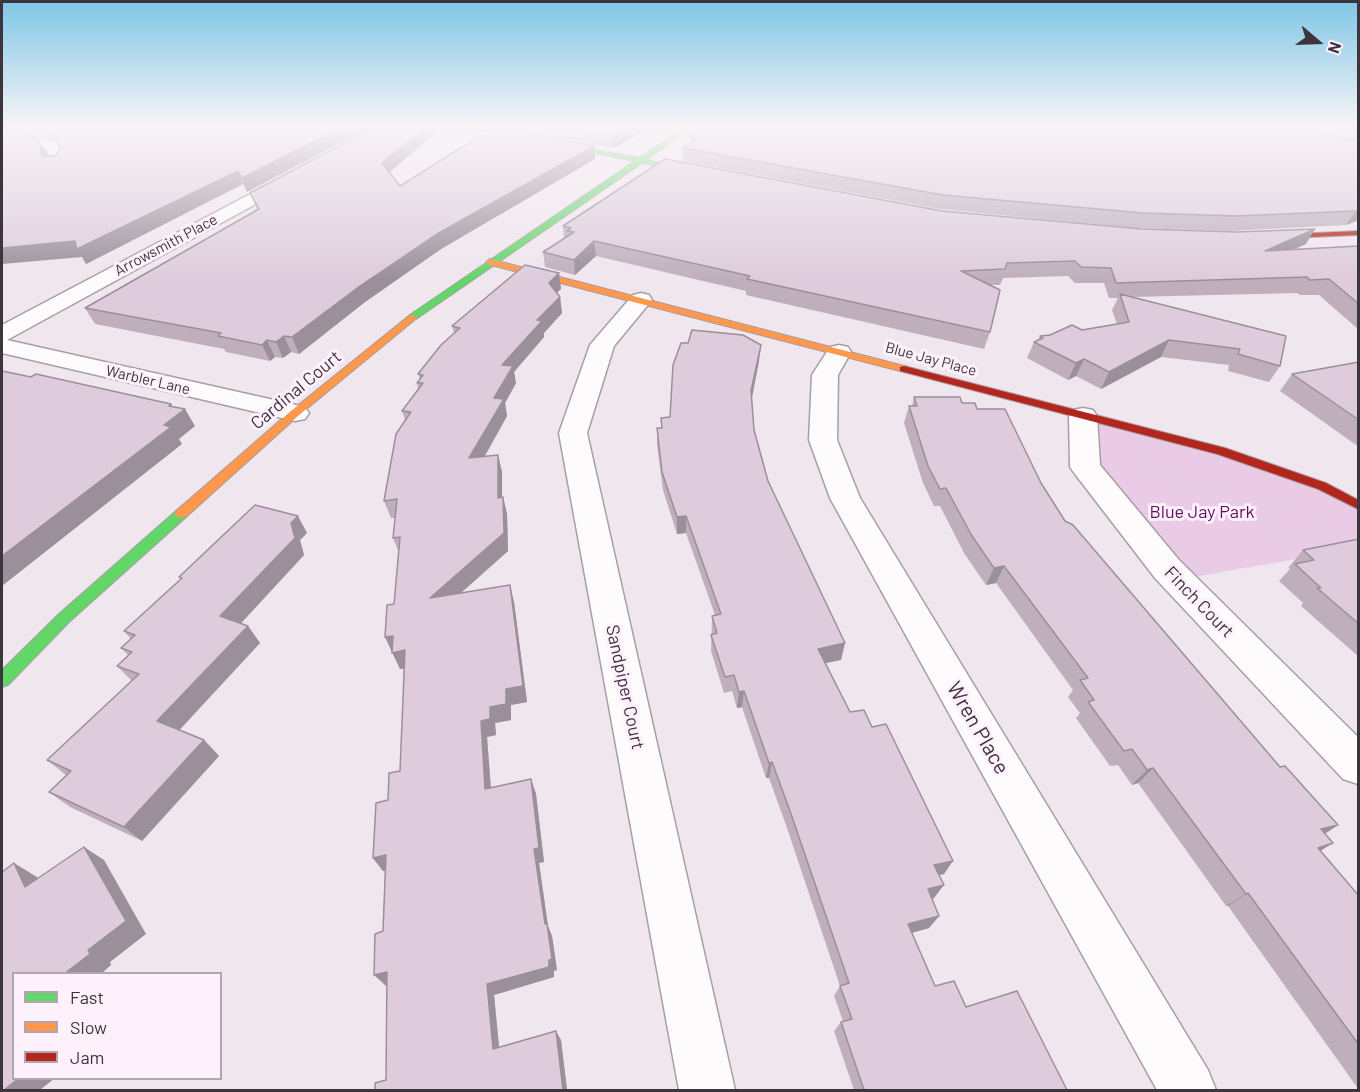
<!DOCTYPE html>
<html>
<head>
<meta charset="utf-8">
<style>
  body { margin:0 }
  #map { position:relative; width:1360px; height:1092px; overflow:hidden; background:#f0e6ee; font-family:Barlow,sans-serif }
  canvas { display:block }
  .frame { position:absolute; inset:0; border:3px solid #3c353b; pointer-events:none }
  .legend { position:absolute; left:12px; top:972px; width:210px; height:108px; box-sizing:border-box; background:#fef1fc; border:2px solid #b0a6af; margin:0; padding:8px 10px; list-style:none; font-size:18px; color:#3c353b }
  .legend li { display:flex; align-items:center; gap:12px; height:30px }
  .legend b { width:30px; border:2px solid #b0a6af }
  .north { position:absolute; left:1288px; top:12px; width:60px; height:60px; -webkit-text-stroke:4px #fef1fc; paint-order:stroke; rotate:109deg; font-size:16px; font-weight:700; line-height:24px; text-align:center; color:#3c353b }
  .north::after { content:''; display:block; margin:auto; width:21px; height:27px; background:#3c353b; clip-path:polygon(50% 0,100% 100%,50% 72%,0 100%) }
</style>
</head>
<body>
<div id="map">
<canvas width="1360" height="1092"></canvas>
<div class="frame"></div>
<ul class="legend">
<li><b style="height:8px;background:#63d668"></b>Fast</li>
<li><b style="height:8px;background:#ff974d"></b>Slow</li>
<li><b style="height:8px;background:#b3261e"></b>Jam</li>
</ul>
<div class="north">N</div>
</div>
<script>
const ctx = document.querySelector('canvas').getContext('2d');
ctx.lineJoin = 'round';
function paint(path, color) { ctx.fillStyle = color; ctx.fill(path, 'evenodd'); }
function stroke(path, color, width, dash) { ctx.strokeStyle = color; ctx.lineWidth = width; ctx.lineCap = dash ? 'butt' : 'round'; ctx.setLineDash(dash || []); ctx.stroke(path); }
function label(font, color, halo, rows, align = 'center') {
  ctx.font = font + ' Barlow,sans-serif'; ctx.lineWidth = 6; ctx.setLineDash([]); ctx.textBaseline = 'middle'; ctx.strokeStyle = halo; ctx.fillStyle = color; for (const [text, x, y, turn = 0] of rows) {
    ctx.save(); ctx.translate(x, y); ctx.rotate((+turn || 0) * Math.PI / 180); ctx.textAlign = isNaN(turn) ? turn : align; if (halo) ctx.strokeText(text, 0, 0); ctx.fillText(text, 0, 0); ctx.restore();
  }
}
const green = new Path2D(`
  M1083,416L1322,486L1358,505V548L1177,580L1085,467Z`);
const path = new Path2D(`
  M1141,461L1170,479L1208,484L1225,493L1235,506L1268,524L1278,535L1295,542L1313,544L1340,532
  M1256,517L1265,508L1293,510
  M1321,524L1334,535`);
const street = new Path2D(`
  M2,127L60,143L65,164L63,167H51L47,149L2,137Z
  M292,172L298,173L301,177L298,181L7,340L305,407L309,413L305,419L295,421L2,353V325Z
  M641,293L649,295L652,300L614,346L587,433L735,1090H679L559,433L590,345L633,295Z
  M839,345L848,347L851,352L838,375L837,440L860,498L1208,1070L1216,1090H1157L830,498L809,440L812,375L830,347Z
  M1083,408L1093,410L1097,416L1100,465L1179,560L1358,737V784L1343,779L1155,578L1075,474L1070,467L1069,416L1073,410Z`);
const fast = new Path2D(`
  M461,127H472L639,158L685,127H692L646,160L704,172L701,174L642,163L416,319H410V315L635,161Z
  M181,510L187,514L186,517L69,622L8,685L2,687V670L59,614L176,511Z`);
const slow = new Path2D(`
  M490,259L908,367L909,369L908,371H900L487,264L486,262Z
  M410,315L418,317L299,415L186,517H176L175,514L176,511L291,411Z`);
const jam = new Path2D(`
  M1358,231V235L1267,239L1263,237L1267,235Z
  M904,366L1225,448L1326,483L1358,500V509L1318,489L1217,454L900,371V367Z`);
const wall = new Path2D(`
  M6,127H379L336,145L247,192L243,184L86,264L82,257L38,138L45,151L46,156H55L60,150L57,140Z
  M512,127H651L614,148L512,130Z
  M688,127H1359V220L1346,225L1229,231L1136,228L939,209L683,161V148L692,142L688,136Z
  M594,146L595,159L441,249L365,302L299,354L291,352L283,358L275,357L270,361L226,352L224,349L95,324L85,308L257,209L250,193L389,173L400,186Z
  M942,211L1306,244L1293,249L1359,246V330L1319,295H1300L1297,293L1133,297L1280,366L1269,382L1228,371L1229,365L1161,357L1101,389L1076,376L1068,380L1027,358L1034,342L1038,340L1040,336L1117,324L1112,310L1118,298H1109L1104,283H1075L1068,276L1003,278L1000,285H990V332L984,349L746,295V291L596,256L575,275L545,267L543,252L564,238L563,226Z
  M559,273L561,289L557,293L560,297L562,313L544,333V337L514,372L516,383L505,403L507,416L485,456L498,455L502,472V497H503L507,514L508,551L461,593L514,602L527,702L511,705V720L495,723L496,735L487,737L491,788L531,779L536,794L544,862L539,863L548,926L552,936L557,970L554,971V977L494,995L499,1047L561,1040L567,1090H375L386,1080L387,985L386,986L383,931L385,871H383L373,858L388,800L400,771L404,669H400L385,637L394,604L399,553L393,538L395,518H391L384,501L405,420L402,411L418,389L417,383L420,379L418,374L454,333L452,326Z
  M759,361L752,398L754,430L768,481L841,660L826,663L850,712L944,874L939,875L934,898L932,899L939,916L929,928L912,933L935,986L966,1007L1067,1090H854L834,1031L841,1022L843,1021L834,996L840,986L786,825L769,778H766L742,707L737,708L732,691L724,693L711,651L712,616L715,615L686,533L677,534L663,490L657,445V428H661V418L670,417Z
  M1359,362V447L1280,391L1292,374Z
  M914,397L962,403L977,409L1041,483L1065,521L1280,767L1338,825L1325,834L1320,851L1359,896V1090L1228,906H1226L1138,783L1132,785L1118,765L1110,766L1076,718L1080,713L1068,697L1073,690L996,583L986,585L964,553L940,506H934L923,483L904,423L909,406H912Z
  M307,533L300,540L304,555L241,623L248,626L260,643L179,730L204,740L219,756L142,841L70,807L49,792L66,775L47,760L132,681L117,666L128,655L121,648L131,639L124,631L181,579L179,577Z
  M1359,539V657L1301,606L1303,603L1279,581L1290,569L1288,568L1303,550Z`);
const shadedWall = new Path2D(`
  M346,127H379L336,145L247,192L242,178L332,132Z
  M425,127H443L385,176L382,163Z
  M629,127H651L614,148L613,136Z
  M38,138L45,151L50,169L42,156Z
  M594,146L595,159L441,249L365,302L299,354L292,337L360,286L437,234Z
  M238,171L243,184L86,264L82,257L2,264V248Z
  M1359,210V220L1346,225L1356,211Z
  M1315,229L1306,244L1256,266L1265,251Z
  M594,241L596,256L575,275L574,260Z
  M559,273L561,289L551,298L549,283Z
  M560,297L562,313L544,333V337L514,372L516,383L505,403L507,416L474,475L469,458L494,398L502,365L537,320Z
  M284,336L291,352L283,358L276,342Z
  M267,340L275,357L270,361L262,345Z
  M1169,340L1161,357L1101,389L1109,372Z
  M761,345L759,361L750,407L751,391Z
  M1084,359L1076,376L1068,380L1076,363Z
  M171,404L178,415L185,409L195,426L179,439L182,444L2,586V556L164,425L169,406Z
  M498,455L502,472V515L498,498Z
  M503,497L507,514L508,551L436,615L430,598Z
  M298,516L307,533L300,540L304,555L232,633L220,616L291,523Z
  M686,516V533L677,534V517Z
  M1004,566L996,583L986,585L994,568Z
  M510,585L514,602L527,702L511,705V720L495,723L496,735L487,737L492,804L485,789L481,721L490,707L506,689Z
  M248,626L260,643L173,737L157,721Z
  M393,636L405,650L413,667L400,669L385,637Z
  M845,643L841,660L815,665L818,649Z
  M744,691L742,707L737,708L739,692Z
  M204,740L219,756L142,841L124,827Z
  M772,762L769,778H766L769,763Z
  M1153,768L1138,783L1132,785L1147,770Z
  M531,779L536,794L544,862L539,863L548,926L552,936L557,970L554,971V977L494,995L500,1057L493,1049L487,984L545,924L534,849Z
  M1338,825L1316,839L1321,829Z
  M1333,843L1311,857L1318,848Z
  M84,847L104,860L146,934L110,962L111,965L101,974H64L88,950Z
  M386,855L396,869L383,871L373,858Z
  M953,861L944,874L926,879L934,865Z
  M14,863L37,877L48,900L25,887Z
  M944,885L934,898L919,902L928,889Z
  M1248,893L1228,906H1226L1246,894Z
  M939,916L929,928L900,936L908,924Z
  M387,972L398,982L386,986L374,975Z
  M556,1031L561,1040L567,1090H563Z
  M19,1078H55L40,1090H4Z`);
const building = new Path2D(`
  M47,127H346L332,132L242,178L238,171L77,249L75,241L2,248V128L38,138L42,156H55L60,150L54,128Z
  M382,127H425L382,163L400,186L494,127L594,146L437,234L360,286L292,337L284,336L276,342L267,340L262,345L218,336L221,333L85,308L259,209L250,193L346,142Z
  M563,127H629L613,136Z
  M691,127H1042L1045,128L1047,127H1293L1359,143V210L1356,211L1237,216L1143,213L943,195L683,148L698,138Z
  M665,159L942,211L1142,229L1237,232L1315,229L1265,251L1359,246V304L1329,279L1310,280L1307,277L1116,283L1111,268L1081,267L1075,261L1007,263L1005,269L961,271L1000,290L990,332L747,279L750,276L594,241L574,260L543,252L574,232L567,231L571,228L563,226Z
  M525,265L559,273L549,283L560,297L537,320L542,321L502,365L513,366L494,398L504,399L469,458L498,455V498L503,497L504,533L430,598L510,585L523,686L506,689V704L490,707V719L481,721L485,789L531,779L539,848L534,849L545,924H547L552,959L549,960V967L487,984L493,1049L556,1031L563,1090H375V1083L386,1080L387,972L374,975L375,934L383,931L386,855L373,858L376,803L388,800L389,773L400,771L405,650L392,653L393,636L385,637L387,605L394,604L400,537L393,538L397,499L384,501L396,434L411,412L402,411L423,383H417L423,375L418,374L441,345L460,328L452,326Z
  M1120,294L1286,336L1280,366L1238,354L1240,349L1169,340L1109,372L1084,359L1076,363L1034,342L1043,338L1040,336L1050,335L1072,325L1082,330L1129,322Z
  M692,330L743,335L761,345L751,391L754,430L768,481L845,643L818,649L850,712L864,710L872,727L886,724L953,861L934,865L944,885L928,889L939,916L908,924L935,986L954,981L966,1007L1017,991L1067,1090H864L841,1022L852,1019L840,986L849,983L790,811L772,762L769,763L744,691L739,692L734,675L725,677L711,635L717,633L712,616L721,614L686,516L677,517L662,472L657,428H662L661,418L670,417L673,365L681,343H688Z
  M1359,362V420L1292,374Z
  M2,371L31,377L36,374L171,404L169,406L185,409L164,425L171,427L2,556Z
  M914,397H960L962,403H975L977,409H1005L1041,483L1065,521L1073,525L1280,767L1285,766L1338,825L1321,829L1333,843L1318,848L1359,896V1045L1248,893L1246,894L1153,768L1147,770L1132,749L1124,751L1088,702L1094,700L1080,680L1088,678L1004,566L994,568L972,536L946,488L940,489L928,466L909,406H917Z
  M255,505L298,516L291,523L295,538L220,616L248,626L157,721L204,740L124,827L49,792L71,771L47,760L139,674L117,666L132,652L121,648L135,635L124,631L182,578L179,577Z
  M1359,539V624L1317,588H1321L1295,564L1314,560L1303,550Z
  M84,847L126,921L88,950L90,954L64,974H14V1078H19L4,1090H2V872L14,863L25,887Z`);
const farStreetnames = [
  ["Arrowsmith Place",166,245,-28],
  ["Blue Jay Place",931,359,15],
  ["Warbler Lane",148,380,13]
];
const streetNames = [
  ["Cardinal Court",296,390,-40],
  ["Finch Court",1199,602,46],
  ["Sandpiper Court",625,687,78]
];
const parkNames = [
  ["Blue Jay Park",1202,512]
];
const nearStreetnames = [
  ["Wren Place",978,728,60]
];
paint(green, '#e9cbe6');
stroke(street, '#a69fa5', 3);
stroke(fast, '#a69fa5', 2);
stroke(slow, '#a69fa5', 2);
stroke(jam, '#a69fa5', 2);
stroke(path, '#d7d5d7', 3, [1.5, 4]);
paint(street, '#fdfbfc');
paint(fast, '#63d668');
paint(slow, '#ff974d');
paint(jam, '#b3261e');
paint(wall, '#bfafbd');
paint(shadedWall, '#9b8f9a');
paint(building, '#deccdc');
stroke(building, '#9b8f9a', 1.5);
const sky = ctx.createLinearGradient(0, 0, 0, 280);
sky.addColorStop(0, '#7dc6e6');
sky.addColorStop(0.45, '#f8f4f7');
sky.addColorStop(1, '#f8f4f700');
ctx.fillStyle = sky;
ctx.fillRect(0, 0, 1360, 280);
label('15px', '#3c353b', '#fef1fc', farStreetnames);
label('18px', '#3c353b', '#fef1fc', streetNames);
label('18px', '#650d63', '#fef1fc', parkNames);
label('21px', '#3c353b', '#fef1fc', nearStreetnames);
</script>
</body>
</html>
